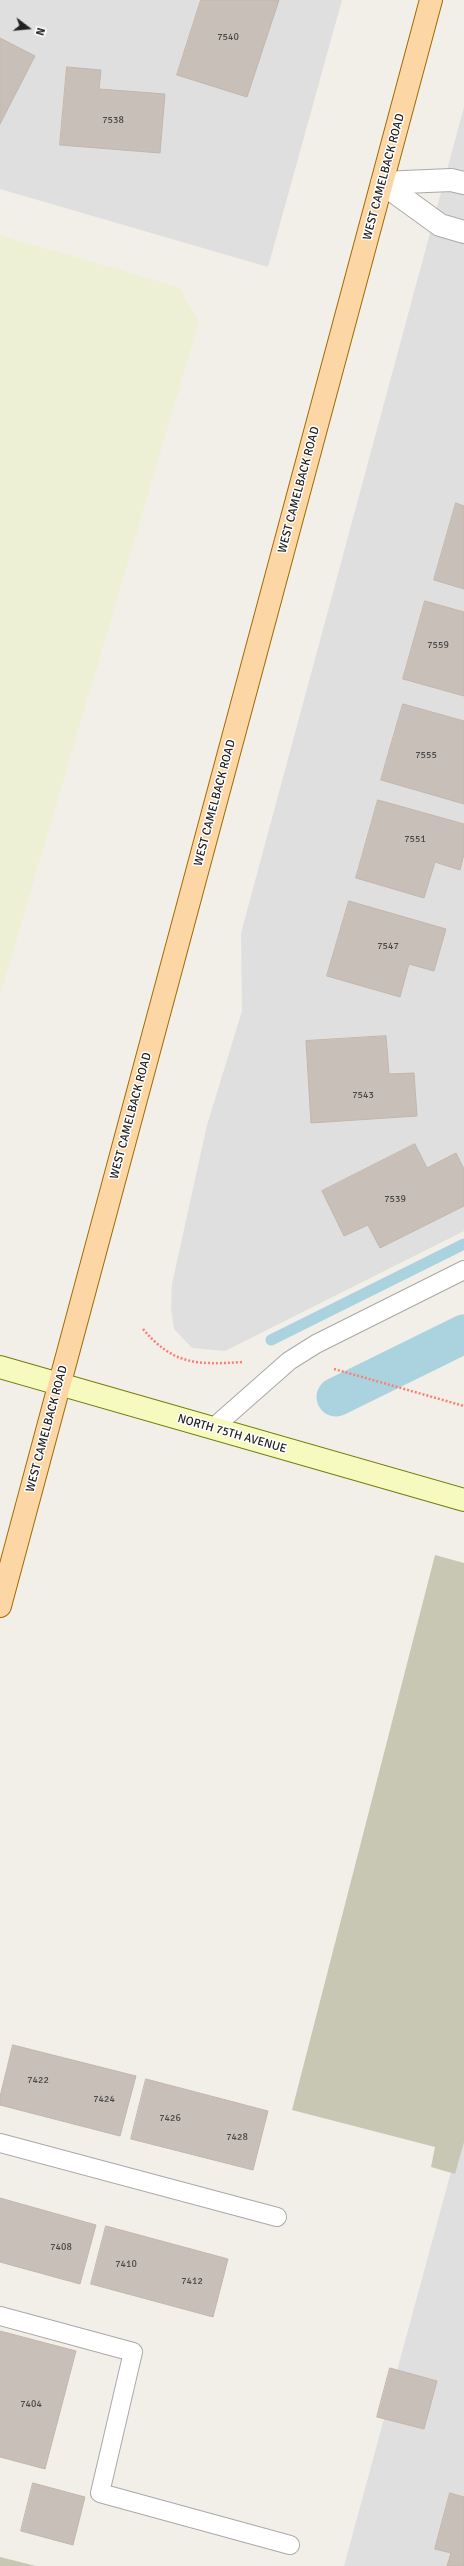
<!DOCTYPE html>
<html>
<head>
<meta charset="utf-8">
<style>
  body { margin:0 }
  #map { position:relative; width:464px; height:2566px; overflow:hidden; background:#f2efe9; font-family:Signika,sans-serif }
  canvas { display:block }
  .north { position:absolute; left:8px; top:8px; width:40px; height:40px; -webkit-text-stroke:3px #fff; paint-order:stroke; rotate:106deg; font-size:11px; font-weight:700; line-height:16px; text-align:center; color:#222 }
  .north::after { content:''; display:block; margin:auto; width:14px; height:18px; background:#222; clip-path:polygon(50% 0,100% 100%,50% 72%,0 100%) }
</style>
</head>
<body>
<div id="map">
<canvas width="464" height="2566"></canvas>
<div class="north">N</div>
</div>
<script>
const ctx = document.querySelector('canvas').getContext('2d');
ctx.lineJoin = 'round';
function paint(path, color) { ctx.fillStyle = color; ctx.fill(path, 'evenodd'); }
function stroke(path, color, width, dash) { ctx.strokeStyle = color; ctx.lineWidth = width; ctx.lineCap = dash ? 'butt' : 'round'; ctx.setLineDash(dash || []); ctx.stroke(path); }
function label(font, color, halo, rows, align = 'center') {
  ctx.font = font + ' Signika,sans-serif'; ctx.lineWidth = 3; ctx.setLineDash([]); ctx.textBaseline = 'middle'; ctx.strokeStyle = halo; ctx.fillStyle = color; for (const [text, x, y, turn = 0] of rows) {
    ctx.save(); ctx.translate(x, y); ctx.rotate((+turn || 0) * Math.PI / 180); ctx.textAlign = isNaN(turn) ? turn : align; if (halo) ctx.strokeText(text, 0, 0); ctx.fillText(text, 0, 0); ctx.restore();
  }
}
const residential = new Path2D(`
  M0,0H342L268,267L0,189Z
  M464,107V1231L225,1351L192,1348L174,1329L171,1308L172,1284L207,1125L242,1011L241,933Z
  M464,2124V2566H344Z`);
const construction = new Path2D(`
  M435,1555L464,1563V2142L455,2174L431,2167L435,2147L292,2110Z
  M0,2557L36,2566H0Z`);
const farmland = new Path2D(`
  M0,235L179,287L199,322L0,996Z`);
const stream = new Path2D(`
  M271,1340L464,1244`);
const canal = new Path2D(`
  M336,1397L464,1334`);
const building = new Path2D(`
  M201,0H279L247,97L177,75Z
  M0,38L35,56L0,124Z
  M67,67L101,70L99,89L165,94L160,153L60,145Z
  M456,503L464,506V589L434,580Z
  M425,601L464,612V696L403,679Z
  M403,704L464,721V804L381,780Z
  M378,800L464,824V854L460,870L435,862L424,898L356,878Z
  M349,901L446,929L434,971L409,964L400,997L327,976Z
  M386,1036L389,1074L414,1073L417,1116L311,1123L306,1041Z
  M415,1144L427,1168L456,1153L464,1169V1206L380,1248L368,1225L344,1236L322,1191Z
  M13,2045L136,2076L120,2136L0,2105V2097Z
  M146,2079L268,2111L253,2170L131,2139Z
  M0,2198L96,2225L80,2284L0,2262Z
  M106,2226L228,2259L213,2317L91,2284Z
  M0,2331L76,2351L45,2469L0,2457Z
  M390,2368L437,2381L424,2429L377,2417Z
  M33,2483L85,2497L73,2545L21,2531Z
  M450,2493L464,2497V2566H447L451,2553L435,2549Z`);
const path = new Path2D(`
  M143,1329C173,1365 198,1365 242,1362
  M334,1369L464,1406`);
const service = new Path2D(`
  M213,1428L289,1361L316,1344L464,1270
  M0,2143L277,2217
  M0,2316L133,2352L100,2493L290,2545`);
const minor = new Path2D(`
  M382,183L440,225L464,232
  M382,183L451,180L464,183`);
const secondary = new Path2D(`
  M0,1367L464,1500`);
const primary = new Path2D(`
  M0,1606L431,0`);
const numberNames = [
  ["7540",228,37],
  ["7538",113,120],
  ["7559",438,645],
  ["7555",426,755],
  ["7551",415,839],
  ["7547",388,946],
  ["7543",363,1095],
  ["7539",395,1199],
  ["7422",38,2080],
  ["7424",104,2099],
  ["7426",170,2118],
  ["7428",237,2137],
  ["7408",61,2247],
  ["7410",126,2264],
  ["7412",192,2281],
  ["7404",31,2404]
];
const streetNames = [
  ["WEST CAMELBACK ROAD",384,177,-75],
  ["WEST CAMELBACK ROAD",299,490,-75],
  ["WEST CAMELBACK ROAD",215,803,-75],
  ["WEST CAMELBACK ROAD",131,1116,-75],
  ["WEST CAMELBACK ROAD",47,1429,-75],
  ["NORTH 75TH AVENUE",232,1434,16]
];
paint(residential, '#e0dfdf');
paint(construction, '#c7c7b4');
paint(farmland, '#eef0d5');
stroke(stream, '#aad3df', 11);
stroke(canal, '#aad3df', 39);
paint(building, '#c7bfb8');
stroke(building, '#c4b6ab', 1);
stroke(service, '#a9a9a9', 20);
stroke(minor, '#a9a9a9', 24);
stroke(secondary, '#707d05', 24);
stroke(primary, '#a06b00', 24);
stroke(path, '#fa8072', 2.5, [2, 2]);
stroke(service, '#fff', 18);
stroke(minor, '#fff', 22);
stroke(secondary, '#f7fabf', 22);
stroke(primary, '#fcd6a4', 22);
label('10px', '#4b4948', null, numberNames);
label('12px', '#222', '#fff', streetNames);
</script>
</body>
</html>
